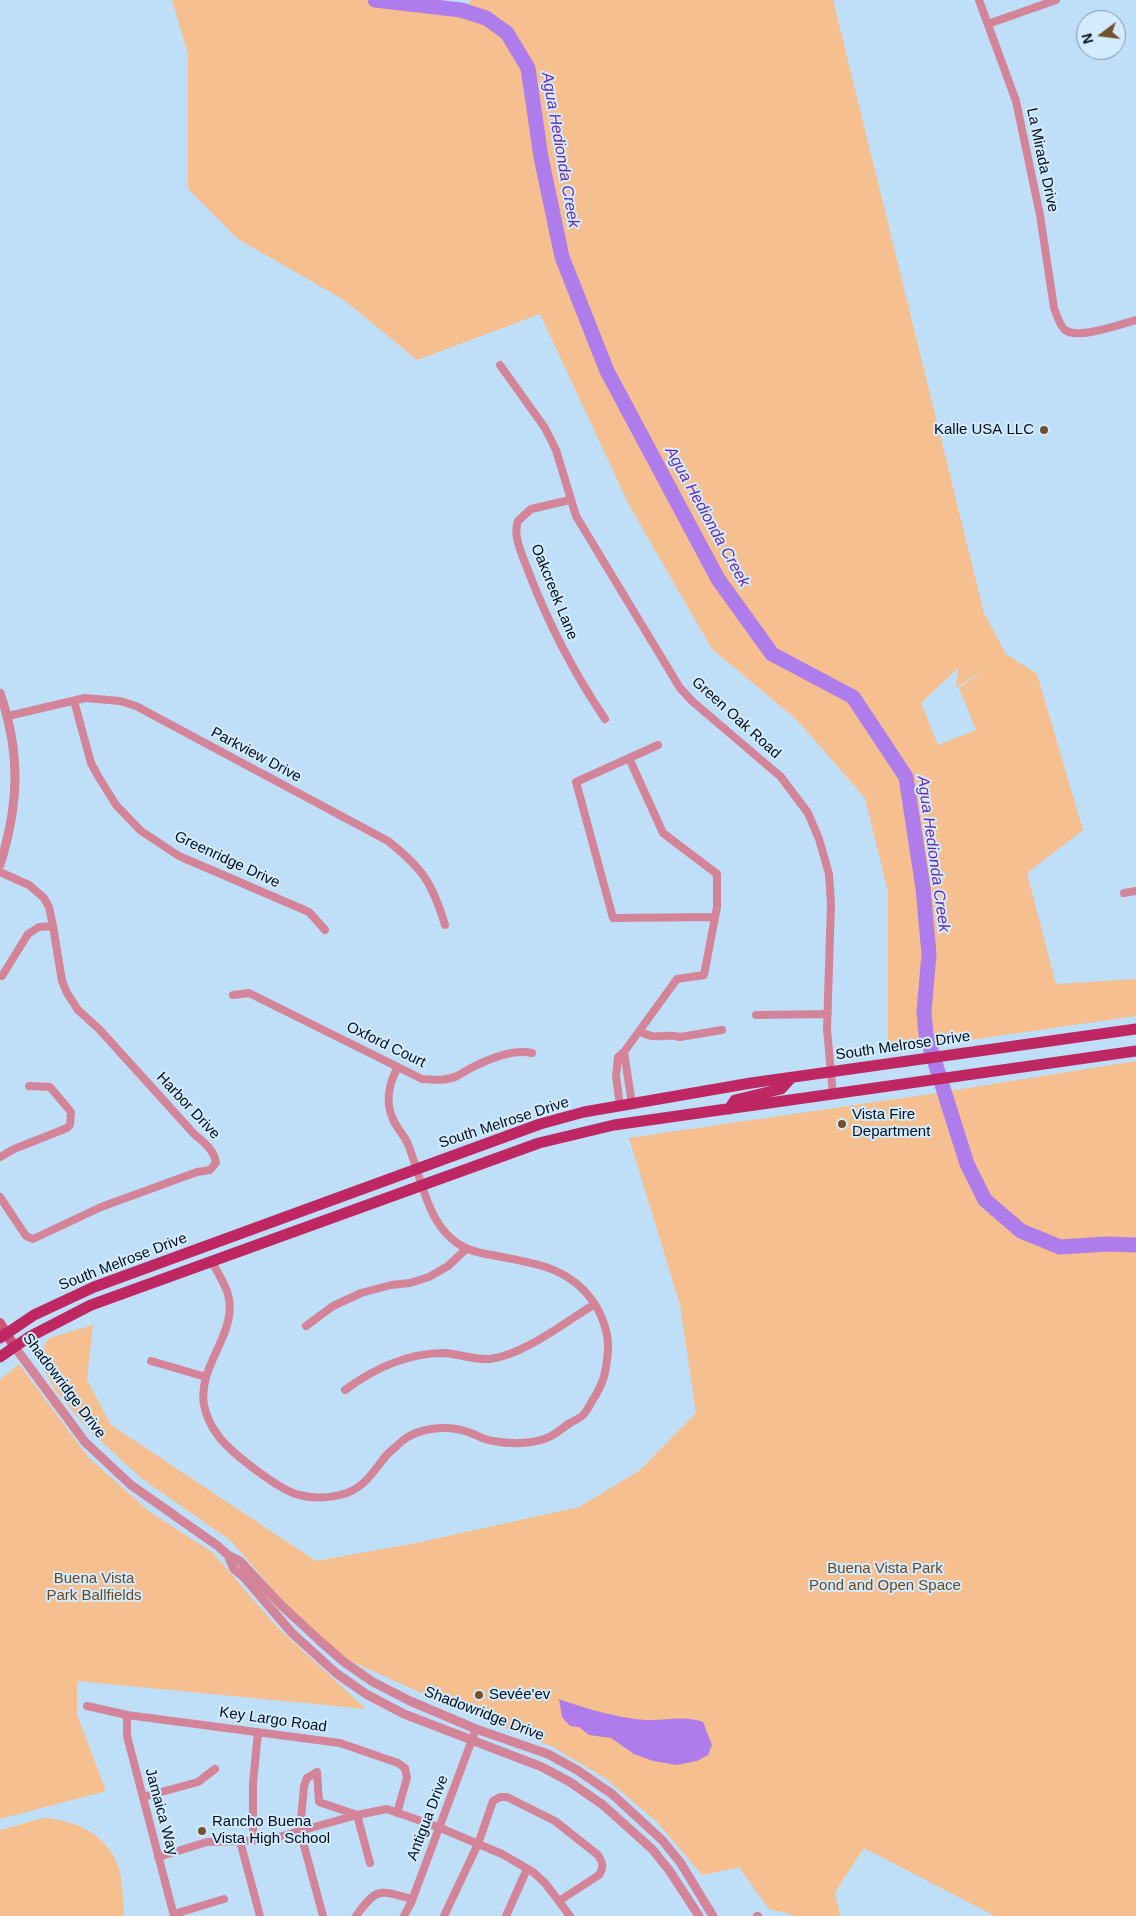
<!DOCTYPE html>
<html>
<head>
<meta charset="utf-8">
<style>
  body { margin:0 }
  #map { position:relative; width:1136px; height:1916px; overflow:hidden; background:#bfdff9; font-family:Arial,sans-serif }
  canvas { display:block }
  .north { position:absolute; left:1076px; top:10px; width:50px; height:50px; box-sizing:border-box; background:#d3ebfe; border:1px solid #7f93a2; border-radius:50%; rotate:255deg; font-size:14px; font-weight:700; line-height:20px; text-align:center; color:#020f19 }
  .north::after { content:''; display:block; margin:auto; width:18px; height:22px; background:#75502c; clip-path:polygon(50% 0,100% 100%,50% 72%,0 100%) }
</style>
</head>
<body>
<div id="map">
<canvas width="1136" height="1916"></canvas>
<div class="north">N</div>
</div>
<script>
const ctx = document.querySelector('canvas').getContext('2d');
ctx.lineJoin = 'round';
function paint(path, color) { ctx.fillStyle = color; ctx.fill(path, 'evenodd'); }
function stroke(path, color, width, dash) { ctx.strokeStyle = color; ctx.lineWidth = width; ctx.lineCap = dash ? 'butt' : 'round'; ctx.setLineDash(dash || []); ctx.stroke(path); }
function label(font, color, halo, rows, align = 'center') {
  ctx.font = font + ' Arial,sans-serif'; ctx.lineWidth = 4; ctx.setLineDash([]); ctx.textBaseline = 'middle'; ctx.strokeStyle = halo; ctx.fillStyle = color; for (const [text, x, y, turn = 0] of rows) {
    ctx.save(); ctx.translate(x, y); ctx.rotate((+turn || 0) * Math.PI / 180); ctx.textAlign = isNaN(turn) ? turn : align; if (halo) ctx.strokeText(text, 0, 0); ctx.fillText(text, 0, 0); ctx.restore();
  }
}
const green = new Path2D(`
  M172,0H375L461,10L472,0H833L984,613L1006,654L1037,674L1083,830L1027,873L1056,984L1136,979V1016L888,1052V892L865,798L797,720L712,649L629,505L540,314L417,360L344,300L238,239L188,189V54ZM958,668L956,688L986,668L959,688L976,730L938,745L921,703Z
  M1136,1061V1916H995L864,1848L835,1892L840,1916H796L769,1909L741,1870V1867L702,1875L657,1822L605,1778L553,1747L439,1701L324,1649L231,1541L141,1478L90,1431L54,1389L38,1356L49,1338L93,1325L87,1380L111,1425L316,1561L416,1543L579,1507L639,1471L696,1413L680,1305L629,1138L930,1094Z
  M19,1364L89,1458L150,1512L212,1552L278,1628L366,1709L77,1681V1714L106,1791L0,1819V1380Z
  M43,1818C76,1820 108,1834 119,1869C123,1884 123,1901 124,1916H0V1830Z`);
const water = new Path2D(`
  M559,1699C587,1709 617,1718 646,1720C666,1721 684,1715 703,1722L712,1745L708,1755L697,1761L677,1765L653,1761L634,1754L611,1738L589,1735L579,1727L570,1726L562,1717Z`);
const river = new Path2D(`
  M375,0L461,10L486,18L507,33L528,68L541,157L562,257L607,371L718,579L772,654L853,697L906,777L923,888L929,954L924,1012L926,1034L967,1164L985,1200L1021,1231L1060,1247L1107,1244L1136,1245`);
const minor = new Path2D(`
  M979,0L1016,101L1040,215L1054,308C1057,315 1059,325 1065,330C1078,340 1121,324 1136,320
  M988,24L1056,0
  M500,365L545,428L556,450L576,516L680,688L692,701L781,777L808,813L819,839L829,874L831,904L827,1029L833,1095
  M570,500L531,509L518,521C512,536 524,559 529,573C549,625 574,673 605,719
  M74,701L91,763L98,776L116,805L141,831L179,856L309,912L325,930
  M8,716L85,698L120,701L136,706L388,841C422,868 432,882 445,925
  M658,745L576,782L613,918L715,917
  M0,872L29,885L44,898L49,907L53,926L62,981L67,993L78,1010L99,1029L195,1135C205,1143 214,1150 216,1163L210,1170L197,1172L101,1207L33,1239L26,1236L0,1197
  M1124,893L1136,891
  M2,976L28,934L39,927L53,926
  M233,995L249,993L422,1079C434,1080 446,1081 457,1076C462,1074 466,1070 471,1068C489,1059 512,1049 532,1053
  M756,1015L828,1014
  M639,1031C655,1041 663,1033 680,1037L722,1030
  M624,1052L632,1104
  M620,1106L616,1076L618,1057L624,1052L677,979L704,975L717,907V874L663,833L629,758
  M0,1157L14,1149L67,1128L70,1125L71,1112L50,1087L29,1086
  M212,1262C217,1271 223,1281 227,1291C241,1332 197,1363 204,1405C206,1415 211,1426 217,1434C228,1451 279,1490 299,1495C315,1499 331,1498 347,1493C364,1487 375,1470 385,1457C390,1451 396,1447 401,1442C418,1427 447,1425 468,1432C477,1435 484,1440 493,1441C510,1444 531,1444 547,1438C555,1435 562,1428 570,1423C574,1421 580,1418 583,1415C587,1411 590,1405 592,1401C604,1383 606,1372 608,1351C609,1333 602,1314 592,1300C567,1265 530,1263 492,1255C477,1253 463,1249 452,1239C426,1218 420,1172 407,1142C403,1134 396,1127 393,1119C385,1102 389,1083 398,1067
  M306,1326L333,1306L361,1293L391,1285L410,1283L429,1277L448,1266L466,1249
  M151,1361L206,1377
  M345,1390C373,1369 408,1353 444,1353C459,1354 475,1360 490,1359C524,1355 565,1322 595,1304
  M87,1706L127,1715L340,1743L398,1763L405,1768L407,1778L397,1813
  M127,1715V1736L174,1916
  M143,1797L198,1782L215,1769
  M253,1840V1783L258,1732
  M240,1841L260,1916
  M158,1857L207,1842L268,1840L357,1815L387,1809L438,1827L502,1854L533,1872L545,1883L570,1916
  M174,1914L224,1899
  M323,1916L300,1831L304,1786L307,1778L317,1772L319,1802L357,1815L370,1863
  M356,1916C377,1887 379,1890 412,1899
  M404,1916L411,1903L476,1729
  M444,1916L478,1844L493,1801L500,1797H507L555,1821L598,1855C603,1863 604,1867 599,1875L559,1901
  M506,1916L527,1869
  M757,1916H758`);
const tertiary = new Path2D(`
  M0,693C21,754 19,804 0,865
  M14,1346L85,1442L131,1485L218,1546L228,1555L240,1561L282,1606L320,1641L344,1662L373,1682L410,1701L476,1729L548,1754L577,1770L612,1794L662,1840L680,1862L713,1916
  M228,1555L234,1569L244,1577L292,1633L336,1673L366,1694L404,1714L542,1767L570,1782L603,1805L652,1849L669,1870L699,1916`);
const secondary = new Path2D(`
  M0,1323L14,1346`);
const primary = new Path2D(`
  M729,1109L735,1100L781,1089L791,1078
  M0,1338L34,1315L94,1287L540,1124L584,1112L751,1083L1136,1029
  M0,1357L29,1337L91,1305L539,1143L614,1125L1136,1051`);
const markers = [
  [1044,430,5,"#75502c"],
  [842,1124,5,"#75502c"],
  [479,1695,5,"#75502c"],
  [202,1831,5,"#75502c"]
];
const streetNames = [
  ["La Mirada Drive",1042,160,78],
  ["Oakcreek Lane",554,592,68],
  ["Green Oak Road",736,718,42],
  ["Parkview Drive",256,755,28],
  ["Greenridge Drive",227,860,25],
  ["Oxford Court",386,1045,26],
  ["South Melrose Drive",903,1046,-8],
  ["Harbor Drive",188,1106,47],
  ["South Melrose Drive",504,1123,-18],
  ["South Melrose Drive",123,1262,-21],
  ["Shadowridge Drive",64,1386,53],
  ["Shadowridge Drive",484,1714,21],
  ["Key Largo Road",273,1720,8],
  ["Jamaica Way",161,1812,75],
  ["Antigua Drive",428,1818,-69]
];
const poiNames = [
  ["Kalle USA LLC",1034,430,"right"],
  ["Vista Fire",852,1115],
  ["Department",852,1132],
  ["Sevée'ev",489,1695],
  ["Rancho Buena",212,1822],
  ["Vista High School",212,1839]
];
const parkNames = [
  ["Buena Vista Park",885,1569],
  ["Pond and Open Space",885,1586],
  ["Buena Vista",94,1579],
  ["Park Ballfields",94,1596]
];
const waterNames = [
  ["Agua Hedionda Creek",560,150,80],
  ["Agua Hedionda Creek",707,517,61],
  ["Agua Hedionda Creek",933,854,82]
];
paint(green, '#f5bf8f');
paint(water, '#ae7deb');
stroke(river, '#ae7deb', 15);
stroke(minor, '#d38498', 8);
stroke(tertiary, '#d38498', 9);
stroke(secondary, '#c85479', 10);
stroke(primary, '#be2762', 11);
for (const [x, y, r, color] of markers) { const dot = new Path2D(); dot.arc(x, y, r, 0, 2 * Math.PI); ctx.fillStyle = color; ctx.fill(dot); stroke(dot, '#d3ebfe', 2); }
label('15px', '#020f19', '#d3ebfe', streetNames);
label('15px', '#020f19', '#d3ebfe', poiNames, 'left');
label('15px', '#6f471f', '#d3ebfe', parkNames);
label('italic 16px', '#6d2aab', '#d3ebfe', waterNames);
</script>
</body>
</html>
